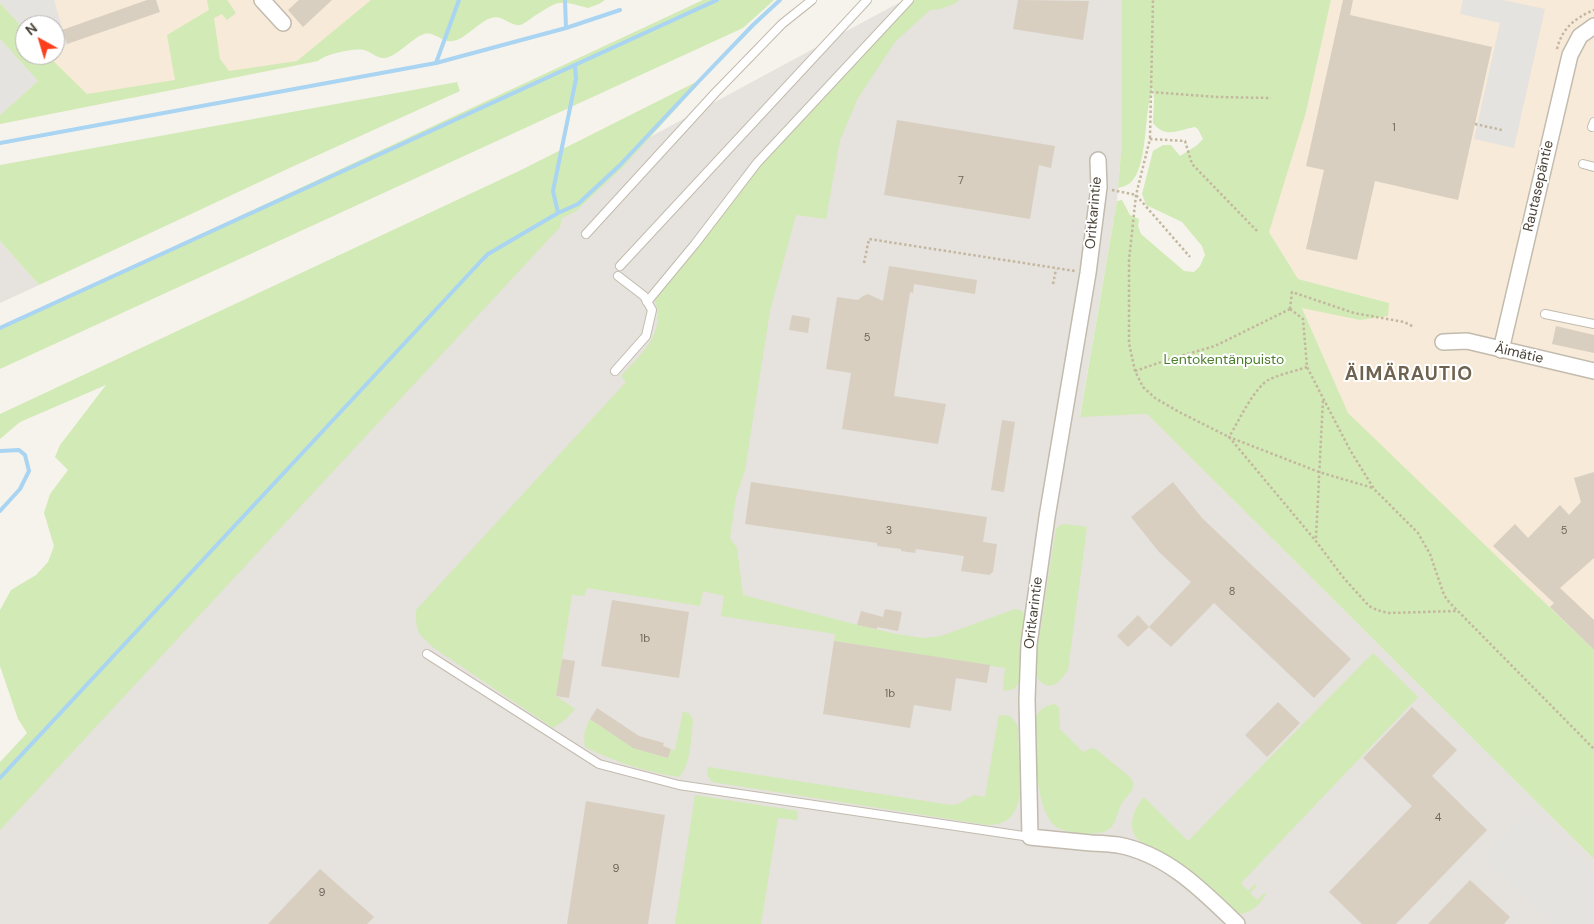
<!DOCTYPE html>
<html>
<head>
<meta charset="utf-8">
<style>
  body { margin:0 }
  #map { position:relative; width:1594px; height:924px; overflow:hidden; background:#f6f3ec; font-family:"DM Sans",sans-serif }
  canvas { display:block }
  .north { position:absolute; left:15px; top:15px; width:50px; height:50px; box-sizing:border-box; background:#fff; border:1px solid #b7b4b0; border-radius:50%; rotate:321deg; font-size:14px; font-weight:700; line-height:20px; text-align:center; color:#4b4439 }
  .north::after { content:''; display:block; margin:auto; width:18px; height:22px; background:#fc3f1d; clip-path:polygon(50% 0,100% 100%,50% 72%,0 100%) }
</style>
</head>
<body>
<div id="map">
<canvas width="1594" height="924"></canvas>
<div class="north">N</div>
</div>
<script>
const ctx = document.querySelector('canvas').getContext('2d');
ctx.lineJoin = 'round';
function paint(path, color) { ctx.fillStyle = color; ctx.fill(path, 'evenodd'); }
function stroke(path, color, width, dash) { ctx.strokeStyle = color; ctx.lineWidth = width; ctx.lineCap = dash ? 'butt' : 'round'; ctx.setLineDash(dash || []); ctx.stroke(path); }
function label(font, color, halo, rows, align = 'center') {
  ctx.font = font + ' "DM Sans",sans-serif'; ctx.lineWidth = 4; ctx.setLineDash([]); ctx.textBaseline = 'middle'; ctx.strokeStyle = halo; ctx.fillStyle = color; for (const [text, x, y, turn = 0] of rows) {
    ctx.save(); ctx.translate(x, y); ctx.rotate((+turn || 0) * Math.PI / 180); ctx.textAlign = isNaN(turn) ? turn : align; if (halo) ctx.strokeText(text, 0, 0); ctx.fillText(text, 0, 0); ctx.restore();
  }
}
const commercial = new Path2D(`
  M0,0H381L318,61L0,124ZM25,25H55V55H25Z
  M1331,0H1594V650L1348,414L1302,307L1360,320L1389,303L1298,279L1269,232L1271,105L1306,112Z`);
const industrial = new Path2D(`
  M904,0H1122V141L1117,201L1080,416L1147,414L1594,859V924H0V790L624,151Z
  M0,241L39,285L0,303Z`);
const green = new Path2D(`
  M207,0H227L236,13L227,20L222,14L214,18L220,59L229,71L297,61L371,0H605L599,4L588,8C557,0 560,0 533,17C529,20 524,24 520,25C510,26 502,14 491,18C480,21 464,40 453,41C442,43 435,31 424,34C412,38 398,56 385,58C377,59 372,52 364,50C354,48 326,54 318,61L0,124V115L38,81L0,39V3L25,30V55H47L87,94L175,80L167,35L209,10Z
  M703,0H774L743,28L0,369V328Z
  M912,0H959L954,4L940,9L930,10L895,42L858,98L840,140L826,219L796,215L770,311L745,470L736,497L730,538L737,548L743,595L842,621L896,634L923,638L941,636L1015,609C1022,610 1024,612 1026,619L1019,683L1014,689L1005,691L1003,689L1005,668L834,641L835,634L721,616L724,596L703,591L700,606L587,588L584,596L572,595L556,696L575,709L566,719L553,728L434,648C417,633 416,632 416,610L626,382L622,378V375C644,351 667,332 654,298L759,165Z
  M1122,0H1331L1306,112L1269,232L1298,279L1389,303L1388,316L1360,320L1302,308L1348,413L1594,650V859L1147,414L1080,417L1117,201L1122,200L1130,215L1139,219L1138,226L1141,234L1184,271L1194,272L1200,266L1205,255L1202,246L1182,222L1146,205L1142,194L1153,151L1163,145H1171L1180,156L1196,146L1203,139L1198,129L1195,127C1177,130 1166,139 1153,123L1154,98L1153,88C1143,112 1149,169 1129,184C1125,186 1122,187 1118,188L1122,141Z
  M698,81L696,87L621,169L576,211L562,218L560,227L0,830V762L27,733L18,719L0,666V610L11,590L36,575L48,562L54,546L44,513L50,494L68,470L55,457L60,445L106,385L20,422L0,439V414L521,170Z
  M457,82L460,91L296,165L39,285L0,241V165Z
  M1065,524L1087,527L1068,670C1064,675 1061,681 1055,684C1046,689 1037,681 1036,672C1034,656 1039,637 1042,621C1046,591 1051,560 1056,529L1060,525Z
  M1373,653L1418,697L1241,883L1248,891L1255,884L1257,886L1250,893L1257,900L1264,893L1266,894C1260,905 1250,914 1238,914C1214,892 1192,868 1164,854C1153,848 1141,846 1135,836C1128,823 1135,807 1144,797L1188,841Z
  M1054,704L1059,707L1060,729L1083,752L1092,748L1097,750L1130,777C1132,780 1134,783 1133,787C1131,794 1125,797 1122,803C1117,811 1117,824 1108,830C1099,836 1070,833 1060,829C1054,826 1049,821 1047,815C1034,787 1036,751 1034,720C1038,711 1044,706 1054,704Z
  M683,711L690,714L693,720C691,736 691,766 679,777C646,772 615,762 585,747C583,736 585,728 590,719L633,748L668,758L670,750H675Z
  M1002,715L1010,716L1018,726L1020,795C1016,814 1010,824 988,825L712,782L707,775L708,767L951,805L958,804L974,795L985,797L998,720L999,716Z
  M695,795L798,811L797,820L778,818L761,924H675Z`);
const parking = new Path2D(`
  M0,0H54L67,44L55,55V25H25V30L0,3Z
  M1463,0H1503L1545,9L1514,148L1474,139L1500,23L1460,14Z
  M0,39L38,81L0,115Z
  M1528,809L1594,872V924H1553L1482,857Z`);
const stream = new Path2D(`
  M565,0L566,28
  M436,63L459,0
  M0,143L436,63L566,28L620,10
  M558,213L553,191L576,79L575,66
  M0,328L717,0
  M0,451L19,450L25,455L29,471L20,489L0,511
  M0,778L482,260L488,254L558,213L578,204L619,166L701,79L753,25L780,0`);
const building = new Path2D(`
  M147,0H156L160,12L67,44L62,30Z
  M299,0H332L303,27L288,10Z
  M1018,0L1089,1L1083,40L1013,29Z
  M1343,0H1353L1350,15L1492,47L1458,200L1375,181L1357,260L1306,249L1324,170L1306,166Z
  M897,120L1055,146L1051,168L1039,165L1030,219L884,195Z
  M889,266L977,280L975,294L914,284L913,293L910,292L894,396L946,404L938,444L842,429L851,373L826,369L837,297L858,300L863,296L868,294L883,301Z
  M792,315L810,318L808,333L789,330Z
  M1556,326L1594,335V353L1552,344Z
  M1002,420L1015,422L1004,492L991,490Z
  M1594,472V558L1560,588L1594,620V650L1550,607L1554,603L1493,546L1515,524L1528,538L1560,505L1569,515L1581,502L1574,478Z
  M751,482L987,517L983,542L997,544L993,572L989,575L961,571L964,556L916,549L915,553L901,551V549L877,546V543L745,524Z
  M1173,482L1202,518L1351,659L1314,698L1214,603L1171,647L1149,627L1191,582L1159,552L1131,517Z
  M612,600L689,612L679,678L601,666Z
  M885,609L902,612L898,631L877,627V629L857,625L861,611L883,617Z
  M1138,615L1149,627L1128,647L1117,636Z
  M834,641L990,665L987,683L956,678L951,711L914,705L910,728L823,714Z
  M562,659L575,661L569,698L556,696Z
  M1278,702L1300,723L1267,757L1245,735Z
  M1412,707L1457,750L1432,776L1487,830L1396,924H1362L1329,892L1412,806L1363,758Z
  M597,708L639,736L664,743L663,746L671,749L668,758L633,748L590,719Z
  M586,801L665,815L648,924H567Z
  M320,869L374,917L367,924H268Z
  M1470,880L1510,917L1504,924H1428Z`);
const path = new Path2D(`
  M1557,49C1562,28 1575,18 1594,10
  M1151,92L1217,97L1271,98
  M1475,124L1502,130
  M1150,138L1153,0
  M1112,190L1136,195L1190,257
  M1257,231L1192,164L1185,141L1150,139L1136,195L1129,260V343L1135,371L1143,387L1155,398L1179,412L1229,437L1315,540L1342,576L1369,606L1377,610L1388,613L1457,611
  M864,263L869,239L1075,271
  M1053,284L1056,269
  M1290,309L1303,319L1307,367L1323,398L1350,450L1374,489L1418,533L1430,554L1444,595L1449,602L1594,749
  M1290,309L1292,292L1354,313L1404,322L1414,327
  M1307,367C1295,371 1282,374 1270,379C1254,387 1239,421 1229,437L1319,472L1373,488
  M1135,371L1167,360L1215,346L1290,309
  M1316,538L1323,399`);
const lane = new Path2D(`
  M1592,127L1594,122
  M1583,164L1594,167
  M586,234L716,92L782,24L812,0
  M620,266L867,0
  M647,302L695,244L757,163L909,0
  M1545,314L1594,324
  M615,371L646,336L652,310L644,296L618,276
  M427,654L599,764L679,785L1030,837`);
const street = new Path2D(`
  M262,0L283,23
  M1098,160L1099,187L1088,273L1047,517L1029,644L1027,700L1030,837C1050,839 1071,841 1091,843C1100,843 1109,844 1118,845C1167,854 1203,891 1237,924
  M1443,342L1467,341L1594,371
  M1501,350L1570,55L1580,36L1594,26`);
const numberNames = [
  ["1",1394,128],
  ["7",961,181],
  ["5",867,338],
  ["3",889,531],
  ["5",1564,531],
  ["8",1232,592],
  ["1b",645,639],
  ["1b",890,694],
  ["4",1438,818],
  ["9",616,869],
  ["9",322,893]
];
const streetNames = [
  ["Rautasepäntie",1539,186,-77],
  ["Oritkarintie",1094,213,-85],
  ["Äimätie",1519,354,13],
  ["Oritkarintie",1034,613,-83]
];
const parkNames = [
  ["Lentokentänpuisto",1224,360]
];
const districtNames = [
  ["ÄIMÄRAUTIO",1409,375]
];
paint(commercial, '#f7ead8');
paint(industrial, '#e6e2dd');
paint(green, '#d2eab5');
paint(parking, '#e5e3e0');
stroke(stream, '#a9d4f2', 4);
paint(building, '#d8cfc1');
stroke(lane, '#c2bbae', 10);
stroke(street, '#c2bbae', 18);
stroke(path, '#c4b79f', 2.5, [2.5, 2.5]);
stroke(lane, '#fff', 8);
stroke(street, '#fff', 15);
label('11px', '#6e675b', null, numberNames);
label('14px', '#4b4439', '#fff', streetNames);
label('14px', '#4a7f2a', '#fff', parkNames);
ctx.letterSpacing = '1px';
label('bold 19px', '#6e6250', '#fff', districtNames);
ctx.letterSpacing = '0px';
</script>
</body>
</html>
